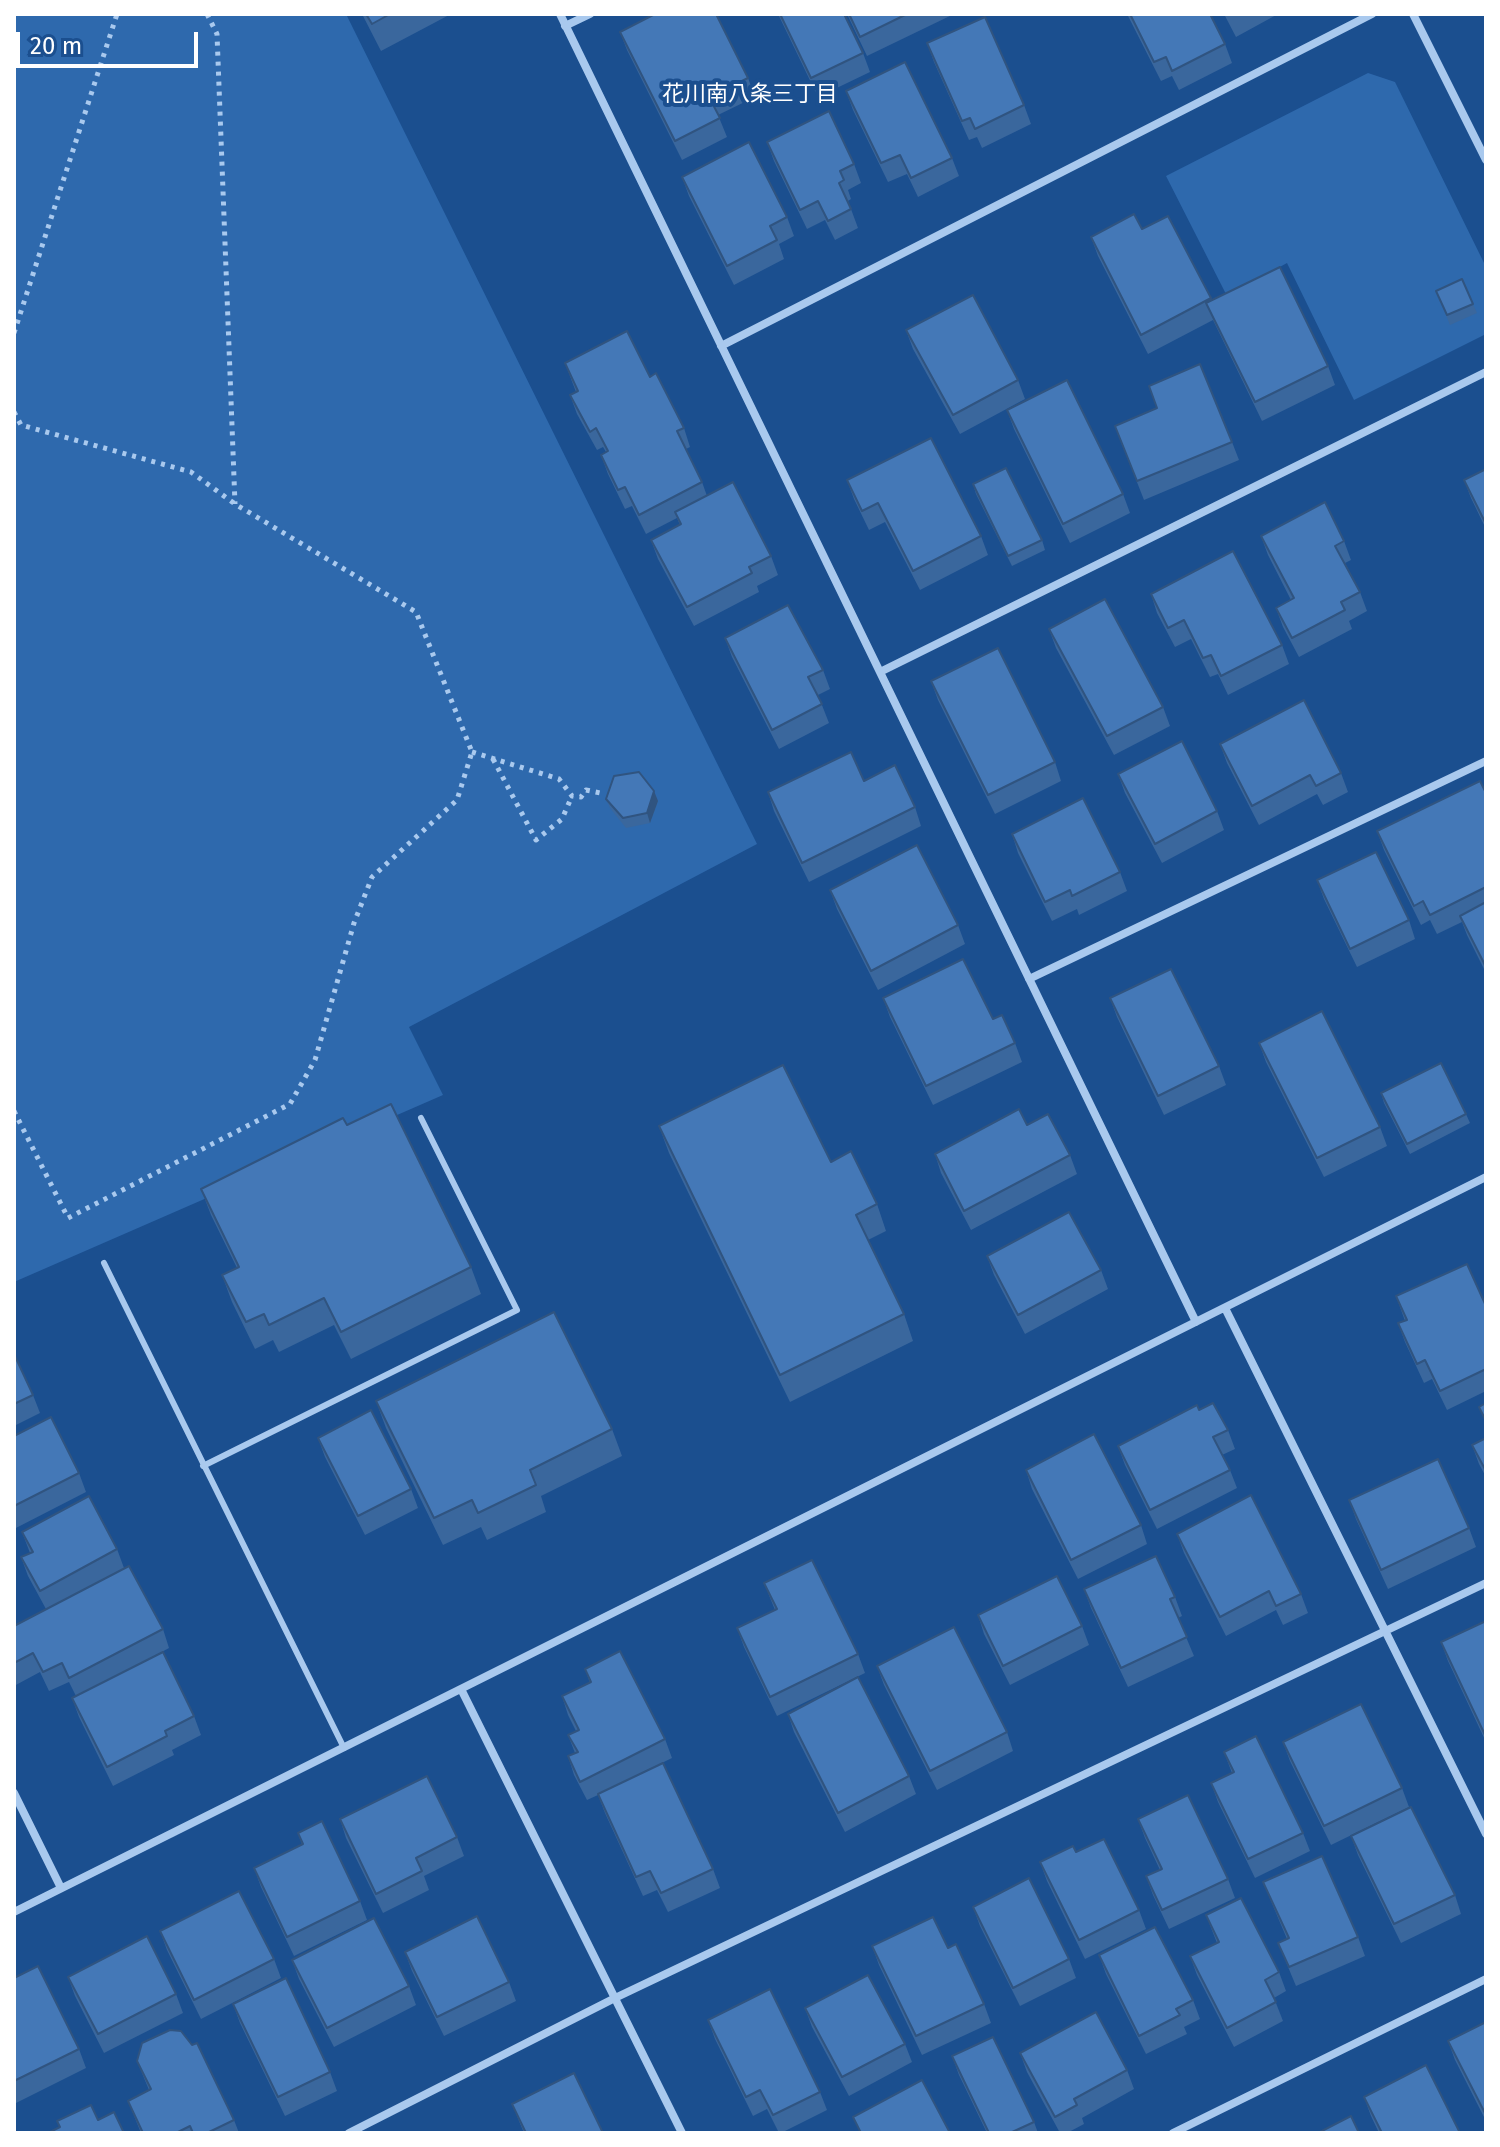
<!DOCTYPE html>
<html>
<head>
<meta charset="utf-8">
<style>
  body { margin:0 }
  #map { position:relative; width:1500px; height:2147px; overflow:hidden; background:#1b4f8f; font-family:"Fira Sans",sans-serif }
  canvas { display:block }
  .frame { position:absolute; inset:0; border:16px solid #fff; pointer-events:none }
  .scale { position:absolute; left:16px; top:32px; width:182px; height:36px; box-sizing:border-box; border:4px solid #fff; border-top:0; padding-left:10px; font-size:24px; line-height:28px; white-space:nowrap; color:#fff; -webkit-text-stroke:6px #1b4f8f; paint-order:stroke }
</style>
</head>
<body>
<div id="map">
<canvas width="1500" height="2147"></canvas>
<div class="frame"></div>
<div class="scale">20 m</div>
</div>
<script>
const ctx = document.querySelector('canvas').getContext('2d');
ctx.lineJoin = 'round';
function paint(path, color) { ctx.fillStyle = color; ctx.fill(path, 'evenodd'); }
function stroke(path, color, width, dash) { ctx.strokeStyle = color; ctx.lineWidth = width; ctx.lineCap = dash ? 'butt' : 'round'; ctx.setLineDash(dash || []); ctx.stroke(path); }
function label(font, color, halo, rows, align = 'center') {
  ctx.font = font + ' "Fira Sans","Noto Sans JP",sans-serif'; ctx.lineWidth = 8; ctx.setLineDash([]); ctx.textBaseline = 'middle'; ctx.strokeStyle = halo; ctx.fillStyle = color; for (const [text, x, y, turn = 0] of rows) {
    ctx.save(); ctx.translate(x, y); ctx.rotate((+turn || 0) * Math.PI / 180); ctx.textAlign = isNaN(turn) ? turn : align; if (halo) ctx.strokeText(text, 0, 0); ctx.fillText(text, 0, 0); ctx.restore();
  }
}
const green = new Path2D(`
  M14,14H346L757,844L409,1027L443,1095L14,1282Z
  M1368,73L1395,82L1486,267V334L1354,400L1287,263L1227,296L1166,176Z`);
const path = new Path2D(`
  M207,14L217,34L235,504
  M14,333L117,14
  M14,412L21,425L191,472L235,504L416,612L472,752L457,800L372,877L354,923L315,1060L290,1104L68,1218L14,1111
  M472,752L559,779L572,796L581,797L586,790L605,794
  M493,759L536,840L562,819L572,796`);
const lane = new Path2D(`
  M104,1263L344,1748
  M203,1466L517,1310L421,1118`);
const street = new Path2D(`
  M560,14L1196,1322
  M1413,14L1486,160
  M565,26L590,14
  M721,346L1372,14
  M880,672L1486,372
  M1029,979L1486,761
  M1225,1308L1486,1834
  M461,1689L682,2133
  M14,1793L61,1888
  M14,1912L1486,1177
  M349,2133L615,1998L1486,1583
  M1173,2133L1486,1979`);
const wall = new Path2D(`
  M362,14H451L381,51Z
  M778,14H844L863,53L870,72L818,97Z
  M847,14H954L867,56Z
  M1127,14H1210L1225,44L1232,63L1179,90L1172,76L1161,81Z
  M1224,14H1278L1236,37Z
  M620,32L748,78L755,97L718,115L727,137L682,160L627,50Z
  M927,43L1024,105L1031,124L982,148L977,137L969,140L934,62Z
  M846,91L952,158L959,176L918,197L907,174L888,182L853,110Z
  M767,142L854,164L861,183L848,190L851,199L848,201L858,228L835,240L825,220L807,229L774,161Z
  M682,177L787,217L794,236L779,244L784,259L734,285L689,196Z
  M1168,216L1212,300L1328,366L1335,385L1262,421L1213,320L1148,354L1098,256L1091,237L1142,229Z
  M1436,291L1473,304L1477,313L1450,325Z
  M906,330L1018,380L1025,399L960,434L913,349Z
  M565,363L650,377L684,428L690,447L686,449L702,482L707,496L771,556L778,575L757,586L759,592L694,626L658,559L651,540L680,525L677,518L646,534L632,506L625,509L608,474L601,455L606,452L603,447L597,450L577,414L570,395L576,392Z
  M1157,408L1232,442L1239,460L1144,500L1115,426Z
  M1007,410L1123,494L1130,513L1070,543L1014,429Z
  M1486,469V529L1471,498L1464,480Z
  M847,480L981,536L988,555L920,590L885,522L869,530L854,499Z
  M973,484L1042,540L1045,550L1012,566L976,494Z
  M1261,536L1344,541L1351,560L1345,563L1360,592L1367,611L1349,621L1352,629L1299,657L1283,627L1276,608L1291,600L1268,555Z
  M1151,594L1282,645L1289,664L1228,695L1218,674L1210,677L1191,639L1175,647L1157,613Z
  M1049,629L1163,707L1170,726L1114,755L1056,648Z
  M725,638L823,670L830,689L818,695L829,723L779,749L732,657Z
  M931,681L1055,762L1061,781L995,814L938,700Z
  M1220,744L1341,773L1348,792L1323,805L1317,794L1259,825L1227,763Z
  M1118,774L1217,811L1224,830L1162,863L1125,793Z
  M864,781L915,807L921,826L809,882L774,811L768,792Z
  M654,791L658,801L650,823L626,828L610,808L606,799Z
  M1486,793V973L1467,935L1462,922L1437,934L1430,920L1421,925L1384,850L1377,831Z
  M1012,834L1120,872L1127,891L1079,915L1077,909L1052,921L1018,853Z
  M1317,880L1409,920L1415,939L1357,967L1324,899Z
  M830,890L958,925L965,944L878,990L837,909Z
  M883,998L993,1019L1015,1043L1022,1062L933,1105L890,1017Z
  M1110,998L1219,1066L1226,1085L1164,1115L1117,1017Z
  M1259,1043L1380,1127L1387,1146L1324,1177L1266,1062Z
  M1381,1093L1466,1114L1470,1123L1410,1154L1384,1103Z
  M347,1125L471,1267L481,1294L351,1359L334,1325L279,1352L273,1340L255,1349L232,1302L222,1275L237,1268L211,1215L201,1189Z
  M1027,1125L1070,1155L1077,1174L971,1230L941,1173L935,1154Z
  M659,1126L831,1162L877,1204L886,1231L868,1240L904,1314L913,1341L790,1402L669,1153Z
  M987,1256L1101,1270L1108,1289L1025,1334L994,1275Z
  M1396,1296L1486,1306V1391L1447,1410L1432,1379L1424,1383L1405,1342L1398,1323L1405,1321Z
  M14,1354L33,1395L40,1413L14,1426Z
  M376,1401L612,1429L622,1456L541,1496L546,1512L487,1540L481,1527L443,1545L386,1428Z
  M1199,1410L1228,1430L1235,1449L1222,1455L1230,1470L1237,1488L1157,1529L1125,1465L1118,1446Z
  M14,1436L79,1473L86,1492L14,1529Z
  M318,1438L411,1489L418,1508L365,1535L325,1457Z
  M1486,1438V1477L1479,1464L1472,1445Z
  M1026,1470L1141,1525L1147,1544L1078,1579L1032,1489Z
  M1349,1500L1469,1528L1476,1547L1388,1589L1356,1519Z
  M22,1532L117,1549L124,1568L163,1629L169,1648L136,1666L194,1716L201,1735L172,1750L174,1755L113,1786L79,1717L72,1698L76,1696L69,1682L49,1691L40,1672L14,1686V1626L46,1609L28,1576L21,1557L30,1553Z
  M1177,1534L1301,1594L1308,1613L1283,1625L1276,1610L1226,1636L1184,1553Z
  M764,1583L858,1654L865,1673L777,1716L744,1647L737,1628L775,1610Z
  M1084,1589L1175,1597L1182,1616L1178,1618L1194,1656L1128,1687L1091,1608Z
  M978,1615L1082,1626L1089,1645L1010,1685L984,1634Z
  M1486,1621V1742L1448,1661L1441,1642Z
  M877,1666L1007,1732L1013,1751L937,1790L884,1685Z
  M585,1669L665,1739L672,1758L631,1778L713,1869L720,1888L668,1912L657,1890L643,1896L605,1813L598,1795L587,1800L574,1775L568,1756L575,1753L568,1735L576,1731L568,1715L562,1696L590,1683Z
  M788,1714L909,1776L916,1794L845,1832L794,1732Z
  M1283,1742L1402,1788L1409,1807L1331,1845L1290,1761Z
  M1224,1752L1303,1833L1310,1851L1255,1878L1218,1802L1211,1783L1232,1773Z
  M340,1819L457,1837L464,1856L424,1876L429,1890L383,1913L346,1838Z
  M1138,1819L1228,1879L1235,1898L1169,1929L1153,1895L1146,1876L1160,1870L1145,1838Z
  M298,1833L360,1901L367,1920L294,1956L261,1887L254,1868L302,1845Z
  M1351,1836L1455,1895L1461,1914L1401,1943L1358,1855Z
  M1076,1852L1139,1910L1146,1929L1085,1959L1047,1881L1040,1862Z
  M1263,1882L1358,1937L1365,1956L1296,1986L1278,1943L1287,1939Z
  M973,1907L1069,1959L1076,1978L1020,2006L980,1926Z
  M1206,1915L1279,1972L1286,1991L1274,1998L1283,2021L1234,2047L1197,1975L1190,1956L1217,1943Z
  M160,1931L274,1959L281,1978L201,2019L167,1950Z
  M872,1946L948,1948L984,2004L991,2023L922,2055L879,1965Z
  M405,1952L509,1982L516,2001L444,2036L412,1971Z
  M1099,1955L1193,2000L1200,2019L1184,2027L1187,2034L1146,2054L1106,1974Z
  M292,1960L409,1986L416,2005L334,2047L299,1979Z
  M68,1977L176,1994L183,2013L104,2053L75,1996Z
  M14,1978L79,2049L86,2068L14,2104Z
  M233,2004L330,2072L337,2091L285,2116L240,2023Z
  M805,2008L905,2044L912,2062L849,2096L812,2027Z
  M708,2020L820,2092L827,2110L781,2133H779L767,2109L753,2116L715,2039Z
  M1486,2022V2121L1455,2060L1448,2041Z
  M1020,2053L1127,2070L1134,2089L1082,2118L1084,2124L1067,2133H1060L1027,2072Z
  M952,2056L1034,2122L1038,2133H987L959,2075Z
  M137,2061L234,2120L239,2133H141L128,2101L149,2090Z
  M1364,2097L1460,2133H1379L1371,2116Z
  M512,2104L603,2133H524Z`);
const shadedWall = new Path2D(`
  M654,791L658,801L650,823L647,813Z`);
const building = new Path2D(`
  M366,14H390L372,24Z
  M655,14H716L748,78L709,97L720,118L675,141L620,32Z
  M780,14H844L863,53L811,78Z
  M849,14H907L860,37Z
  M1130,14H1210L1225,44L1172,71L1166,57L1154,62Z
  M985,17L1024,105L975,129L970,118L962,121L927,43Z
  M905,62L952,158L911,178L900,155L881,163L846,91Z
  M829,111L854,164L840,171L844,180L839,183L851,209L828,221L818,201L800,210L767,142Z
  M749,142L787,217L770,226L777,240L727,266L682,177Z
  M1134,214L1142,229L1168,216L1211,298L1141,335L1091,237Z
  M1280,267L1328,366L1255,402L1206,303Z
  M1462,279L1473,304L1447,315L1436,291Z
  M973,295L1018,380L953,415L906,330Z
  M627,331L650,377L656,373L684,428L677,431L702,482L639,515L625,487L618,490L601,455L608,451L596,428L590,432L570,395L578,391L565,363Z
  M1200,364L1232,442L1137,481L1115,426L1157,408L1149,386Z
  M1067,380L1123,494L1063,524L1007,410Z
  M931,438L981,536L913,571L878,503L862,511L847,480Z
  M1006,468L1042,540L1008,556L973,484Z
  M1486,469V524L1464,480Z
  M733,482L771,556L749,567L752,573L687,607L651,540L681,524L675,512Z
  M1325,502L1344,541L1335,546L1360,592L1341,602L1345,610L1292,638L1276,608L1294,598L1261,536Z
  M1233,551L1282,645L1221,676L1211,655L1203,658L1184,620L1168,628L1151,594Z
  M1105,599L1163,707L1107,736L1049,629Z
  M788,605L823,670L808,677L822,704L772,730L725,638Z
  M998,648L1055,762L988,795L931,681Z
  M1304,700L1341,773L1316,786L1310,775L1252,806L1220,744Z
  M1182,741L1217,811L1155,844L1118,774Z
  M851,752L864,781L895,765L915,807L802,863L768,792Z
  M639,772L654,791L647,813L623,818L606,799L614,776Z
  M1480,781L1486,793V887L1430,915L1423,901L1414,906L1377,831Z
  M1083,798L1120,872L1072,896L1070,890L1045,902L1012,834Z
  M917,845L958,925L871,971L830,890Z
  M1376,852L1409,920L1350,949L1317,880Z
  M1486,902V967L1460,916Z
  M963,959L993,1019L1002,1015L1015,1043L926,1086L883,998Z
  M1171,969L1219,1066L1158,1096L1110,998Z
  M1322,1011L1380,1127L1317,1158L1259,1043Z
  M1441,1063L1466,1114L1407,1144L1381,1093Z
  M783,1065L831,1162L851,1151L877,1204L856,1215L904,1314L780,1375L659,1126Z
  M391,1104L471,1267L341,1332L324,1298L269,1325L264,1314L246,1322L222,1275L239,1267L201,1189L343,1118L347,1125Z
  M1019,1109L1027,1125L1048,1114L1070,1155L964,1211L935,1154Z
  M1069,1212L1101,1270L1018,1315L987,1256Z
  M1467,1264L1486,1306V1369L1440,1391L1425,1360L1417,1364L1398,1323L1407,1320L1396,1296Z
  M554,1312L612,1429L530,1470L536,1485L478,1513L472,1500L434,1518L376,1401Z
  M14,1354L33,1395L14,1404Z
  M1213,1403L1228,1430L1213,1437L1230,1470L1150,1510L1118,1446L1197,1405L1199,1410Z
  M1486,1403V1421L1479,1407Z
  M371,1410L411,1489L358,1516L318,1438Z
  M51,1417L79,1473L14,1506V1436Z
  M1094,1434L1141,1525L1071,1560L1026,1470Z
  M1486,1438V1471L1472,1445Z
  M1438,1459L1469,1528L1381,1570L1349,1500Z
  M1251,1495L1301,1594L1276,1606L1269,1591L1220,1617L1177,1534Z
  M89,1496L117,1549L40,1591L21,1557L33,1552L22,1532Z
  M1156,1556L1175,1597L1170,1599L1187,1637L1121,1668L1084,1589Z
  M812,1560L858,1654L770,1697L737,1628L777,1609L764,1583Z
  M129,1566L163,1629L69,1678L62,1663L43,1672L33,1653L14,1663V1626Z
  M1057,1576L1082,1626L1003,1666L978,1615Z
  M1486,1621V1737L1441,1642Z
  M954,1627L1007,1732L930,1771L877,1666Z
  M620,1651L665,1739L580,1782L568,1756L578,1752L568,1735L579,1730L562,1696L591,1682L585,1669Z
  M163,1652L194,1716L165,1731L167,1736L107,1767L72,1698Z
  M858,1677L909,1776L838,1813L788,1714Z
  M1361,1704L1402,1788L1324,1826L1283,1742Z
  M1256,1736L1303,1833L1248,1859L1211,1783L1234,1772L1224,1752Z
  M663,1763L713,1869L661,1893L650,1871L636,1877L598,1794Z
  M427,1776L457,1837L416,1858L422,1871L376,1894L340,1819Z
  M1188,1795L1228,1879L1162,1910L1146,1876L1162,1869L1138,1819Z
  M1411,1807L1455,1895L1394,1924L1351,1836Z
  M322,1821L360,1901L287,1937L254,1868L303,1844L298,1833Z
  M1104,1839L1139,1910L1079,1940L1040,1862L1073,1846L1076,1852Z
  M1322,1856L1358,1937L1289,1967L1278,1943L1289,1938L1263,1882Z
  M1029,1878L1069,1959L1013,1988L973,1907Z
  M239,1891L274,1959L194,2000L160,1931Z
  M1241,1898L1279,1972L1265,1980L1276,2002L1227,2028L1190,1956L1219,1942L1206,1915Z
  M477,1916L509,1982L437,2017L405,1952Z
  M933,1917L948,1948L956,1944L984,2004L916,2036L872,1946Z
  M374,1918L409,1986L327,2028L292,1960Z
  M1155,1927L1193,2000L1176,2009L1180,2015L1139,2036L1099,1955Z
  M147,1936L176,1994L98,2034L68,1977Z
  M38,1966L79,2049L14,2081V1978Z
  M868,1975L905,2044L842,2077L805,2008Z
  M286,1978L330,2072L278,2097L233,2004Z
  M770,1989L820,2092L773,2115L760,2090L746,2097L708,2020Z
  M1096,2012L1127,2070L1074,2099L1077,2105L1055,2117L1020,2053Z
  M1486,2022V2115L1448,2041Z
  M170,2030L181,2031L192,2045L197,2043L234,2120L207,2133H193L190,2126L176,2133H143L128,2101L151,2089L137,2061L142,2043Z
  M993,2037L1034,2122L1010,2133H989L952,2056Z
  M1426,2065L1460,2133H1382L1364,2097Z
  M574,2073L603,2133H526L512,2104Z
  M922,2080L950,2133H861L853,2117Z
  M91,2105L98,2120L114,2112L124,2133H48L60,2127L57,2121Z
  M1351,2116L1359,2133H1318Z`);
const neighbourhoodNames = [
  ["花川南八条三丁目",750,95]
];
paint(green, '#2e69ad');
stroke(path, '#a9c9ee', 5, [4, 6]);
stroke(lane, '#a9c9ee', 6);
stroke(street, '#a9c9ee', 8);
paint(wall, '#3a679d');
paint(shadedWall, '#305480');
paint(building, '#4478b7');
stroke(building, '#305480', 2);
label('22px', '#fff', '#1b4f8f', neighbourhoodNames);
</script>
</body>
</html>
